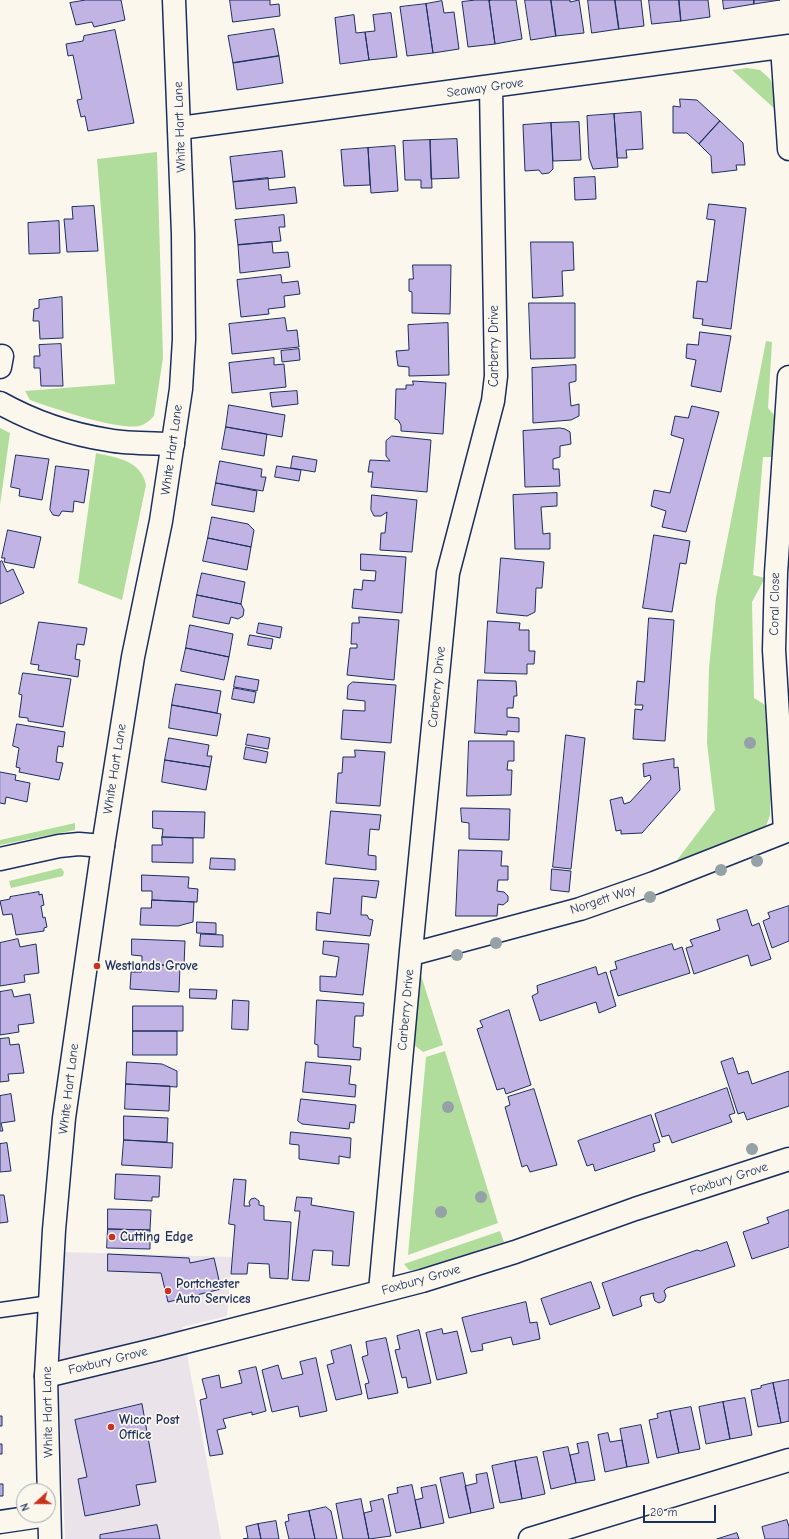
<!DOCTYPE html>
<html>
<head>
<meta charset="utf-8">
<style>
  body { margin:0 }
  #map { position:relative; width:789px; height:1539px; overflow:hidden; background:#fbf7ec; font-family:"Comic Neue",sans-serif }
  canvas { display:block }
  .north { position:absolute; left:16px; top:1483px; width:40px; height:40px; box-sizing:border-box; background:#fbf7ec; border:1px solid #a1a7b3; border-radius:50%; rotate:249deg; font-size:11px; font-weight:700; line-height:16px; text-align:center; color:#1b2f5e }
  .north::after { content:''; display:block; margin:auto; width:14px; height:18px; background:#c8321e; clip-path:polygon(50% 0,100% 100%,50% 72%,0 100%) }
  .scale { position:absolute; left:643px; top:1505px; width:73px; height:18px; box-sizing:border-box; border:2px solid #1b2f5e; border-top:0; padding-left:5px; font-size:12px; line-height:14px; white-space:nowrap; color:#1b2f5e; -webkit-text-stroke:3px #fbf7ec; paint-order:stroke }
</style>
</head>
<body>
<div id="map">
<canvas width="789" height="1539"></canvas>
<div class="north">N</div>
<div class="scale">20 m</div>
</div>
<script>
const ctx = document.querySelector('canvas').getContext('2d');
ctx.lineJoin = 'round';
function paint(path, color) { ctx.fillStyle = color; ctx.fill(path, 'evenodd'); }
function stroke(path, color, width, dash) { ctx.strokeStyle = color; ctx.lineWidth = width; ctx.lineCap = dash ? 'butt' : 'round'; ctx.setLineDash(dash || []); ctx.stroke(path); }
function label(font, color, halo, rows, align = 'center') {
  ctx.font = font + ' "Comic Neue",sans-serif'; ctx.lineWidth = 3.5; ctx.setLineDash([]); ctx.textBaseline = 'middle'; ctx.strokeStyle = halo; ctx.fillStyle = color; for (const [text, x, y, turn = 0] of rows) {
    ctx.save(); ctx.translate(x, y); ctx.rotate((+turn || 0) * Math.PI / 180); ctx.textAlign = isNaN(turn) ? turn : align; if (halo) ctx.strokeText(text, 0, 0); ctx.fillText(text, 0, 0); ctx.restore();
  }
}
const built = new Path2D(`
  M63,1252L232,1257L227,1316L182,1327L221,1539H65L58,1379Z`);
const green = new Path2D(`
  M747,68L760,70L770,79L775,90L776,110L732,70Z
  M157,152L163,358L154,416C151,419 146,424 142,425C123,433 50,407 30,400L25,391L115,384L97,159Z
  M766,341L772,342L768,408L775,416L772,457H763L753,575L765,578L752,602L754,698L765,705L771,784L770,815L762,837L668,872L715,810L707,743L709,668L716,597Z
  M0,428L10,433L0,505Z
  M96,453C117,458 141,460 146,485L122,600L78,583Z
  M75,823V830L0,845V840Z
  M61,868L64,872L63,876L11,888L9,881Z
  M420,972L443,1045L423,1052L414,1045Z
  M445,1051L498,1223L408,1255L426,1057Z
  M500,1231L504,1242L418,1271L409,1270L404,1264Z`);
const building = new Path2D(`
  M86,0H121L125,20L94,27L92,22L76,25L70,3Z
  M230,0H270V5L279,4L280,16L233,22Z
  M476,0H489L495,44L468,47L462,2Z
  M493,0H516L522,39L495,44L489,1Z
  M525,0H551L556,36L531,40Z
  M551,0H570V2L579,0L584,33L556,36Z
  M588,0H615L619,29L592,33Z
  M615,0H641L644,26L619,29Z
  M649,0H679L681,21L652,24Z
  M679,0H708L710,17L681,21Z
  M723,0H754V4L724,9Z
  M754,0H780L754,4Z
  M442,1L444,13L454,12L459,49L433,53L426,4Z
  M426,4L433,53L407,56L400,7Z
  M391,13L397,57L369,60L365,32L375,31L373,15Z
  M354,15L356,33L365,32L369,60L340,64L335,18Z
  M274,29L279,56L233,63L228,36Z
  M115,30L134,123L88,131L85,116L81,117L77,100L82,99L73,55L68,56L66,44L83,41L84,36Z
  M279,56L283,83L237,90L233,63Z
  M680,99L697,100L720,121L699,144L687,133H673V106L680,107Z
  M641,112L643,149L626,150L627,158H617L614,114Z
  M614,114L618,167L593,169L589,158L587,116Z
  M720,121L743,143L745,165H736L737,170L712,173L711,156L699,144Z
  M579,122L581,160L553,161L551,123Z
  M551,123L553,169L549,173L542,174L539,170L525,171L523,125Z
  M457,139L459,178L431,179L430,140Z
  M430,140L432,188H421V180H405L403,141Z
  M395,146L398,191L371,193L368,148Z
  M368,148L370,185L344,186L341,150Z
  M282,151L285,177L233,182L230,157Z
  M595,177L596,199L575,200L574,178Z
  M268,178L269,190L295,187L297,203L236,209L233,182Z
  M709,204L746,208L731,329L702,325L703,319L693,318L697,281L707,282L715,220L707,219Z
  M94,206L98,251L67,252L64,219H73L72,207Z
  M284,215L285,227H279L281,241L238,245L235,220Z
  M59,221L60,253L29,254L28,223Z
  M272,242L273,253L288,252L290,267L240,273L238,245Z
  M531,242H573L574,270L562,271L563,296L533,298Z
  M413,265H451L450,314L412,313V292L409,291V279H413Z
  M281,275L282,283L298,281L300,294L284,296L285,307L268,309L269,314L241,317L237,280Z
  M62,297L63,338L40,339L39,321H33L34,309L39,308V300Z
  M529,303H575V358L531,359Z
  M285,318L287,331L297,330L299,347L232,354L229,324Z
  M448,323L449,375L409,376V367L398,366L396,351L409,350L408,325Z
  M700,332L731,336L721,392L691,386L696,360L686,358L687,344L698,345Z
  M61,344L63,386H41L40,368H34V356H40L39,345Z
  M299,349L300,360L282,362L281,351Z
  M274,358V365L284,364L286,387L232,393L229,363Z
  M576,365V381L569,383L571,406L579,404V416L571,420L533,423L532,368Z
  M413,381L446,383L443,434L401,431V425L398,420L395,419L396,389H406V385H413Z
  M297,391L298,404L272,407L270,393Z
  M229,405L285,415L282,437L226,427Z
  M692,406L719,412L686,532L662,527L666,511L651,506L654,490L670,493L684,439L671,435L675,416L688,418Z
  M226,427L267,434L264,456L222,449Z
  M560,428L565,429L570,432L571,444L560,446V457L553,459V469H559L560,486L525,487L523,431Z
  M392,436L431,440L427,492L371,487L373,472H368L370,460L390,461L386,456V441Z
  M16,455L49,459L42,500L19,496L20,489L11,487Z
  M293,456L317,460L315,472L291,468Z
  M220,461L262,469L261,477H266L263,491L216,483Z
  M56,466L89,470L84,503L74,501L73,512L62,511L59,516L53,515L50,510Z
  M277,466L301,470L299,481L275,477Z
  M216,483L257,491L254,512L212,505Z
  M557,493V506L541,507L543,534L550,533V549H515L513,495Z
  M372,495L417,500L412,552L380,550L381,533H385L387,512L381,516H374L371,510Z
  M212,517L248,524L254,530L251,547L208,538Z
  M8,530L41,537L34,568L4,562L5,558H2Z
  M654,535L690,541L686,564L680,563L672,612L643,608Z
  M208,538L251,547L247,570L203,561Z
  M361,554L406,557L402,613L352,608L354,589L362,590L363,580L375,581L376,571L361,570Z
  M501,558L544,562L542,588H536L535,612L527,616L497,613Z
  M2,561L7,572L13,569L24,593L0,604V562Z
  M202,573L245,582L241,604L197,595Z
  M197,595L241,604L244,610L243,616L238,619L231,617L229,624L193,617Z
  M359,617L399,620L394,680L347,675L350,648H357V644H351L352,623H359Z
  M649,618L674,620L665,741L633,739L635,709L642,710L643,705H635L637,681L644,682Z
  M488,621L520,623L519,630H529V651H535L534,664H527V674L485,673Z
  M39,622L87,628L84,645L77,644L75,659L80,660L78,677L38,670L39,665L31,664Z
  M259,623L282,627L280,638L257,633Z
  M190,625L233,634L229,657L186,648Z
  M250,635L273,639L271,649L248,645Z
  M186,648L229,657L224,680L181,671Z
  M23,673L71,679L63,727L28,721V718L19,717L22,695L19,694Z
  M236,676L259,680L257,691L234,687Z
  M478,680L516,681L517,696H514L513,708H507V717L519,718V732L507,731V735L475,733Z
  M353,682L396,685L391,743L341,739L343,710L365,711V701L347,699L348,686Z
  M176,684L221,691L217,713L172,705Z
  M234,688L256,692L254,703L232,699Z
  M172,705L221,714L217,736L169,728Z
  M17,724L65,732L63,747L58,746L56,762L63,763L59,780L19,772L20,768L16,767L19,748L13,746Z
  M248,734L270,738L268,749L246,745Z
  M566,735L585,738L571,869L553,867Z
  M169,738L209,745L207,756H212L210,767L165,760Z
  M469,741H514V761H508L507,770H512L511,795L467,796Z
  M246,747L268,752L266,763L244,759Z
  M355,750L385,752L380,806L336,803L338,773H342L343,757H355Z
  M674,759V768L678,767L680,790L642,833L621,834V830L616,831L610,800L622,797L624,804L630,802L651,779L650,775L644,777L643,764Z
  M165,760L210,767L206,790L162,782Z
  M0,772L16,775L15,780L30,783L27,802L6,797L5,804L0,803Z
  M461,808L510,809L509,840L469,839V823L462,822Z
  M153,811L205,812L204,838L162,837L163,829L153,828Z
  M331,811L381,815L379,830L370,829L368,855L376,856V870L326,864Z
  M162,837L193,838V863L152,862V845H162Z
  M459,850L502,851L501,866H508V880H498L497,891L504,892L508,896V901L503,905L498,904L497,916H456Z
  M211,858L235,859V870L210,869Z
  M552,869L571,871L569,892L551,890Z
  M142,875L189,877L188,888L198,889L197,902L152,900V891H142Z
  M334,878L379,881L376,898L362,896L361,915H367L369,919L373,920L370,936L316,930L317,912L330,914Z
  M39,892V895L42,894L44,905L41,906L43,918L45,917L47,927L44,928V931L16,935L12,914L3,915L0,901L10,899V897Z
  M152,900L194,902L193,922L178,926L140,925L141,908H151Z
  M789,906V941L772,948L763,921L770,918L768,913Z
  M747,910L752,926L759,923L771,959L751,966L748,955L694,974L686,948L693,946L690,940L720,930L717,920Z
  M197,922L216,923V934L197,933Z
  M201,934L223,935V947L200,946Z
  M18,939L20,947L36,944L39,973L24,975L25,982L0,986V943Z
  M132,939L185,941L184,966L142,964V956L132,955Z
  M324,941L369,944L363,995L320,991V976L336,977L339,957L323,954Z
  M672,944L674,950L682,947L690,973L618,996L610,971L617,969L615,962Z
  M142,964L180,966L179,992L130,989L131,972H141Z
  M596,967L598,975L606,972L616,1006L599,1013L596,1002L540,1021L532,996L538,993L537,986Z
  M190,989L217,990L216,999L190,998Z
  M12,990L14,997L30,994L34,1023L18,1025L19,1032L0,1035V992Z
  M233,1000L249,1001L248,1030L232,1029Z
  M317,1000L364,1003L363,1016H355L353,1047L361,1048L360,1060L318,1057V1045L315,1044Z
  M133,1006H183V1031H133Z
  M509,1010L531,1085L506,1094L504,1088L497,1090L477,1029L483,1027L480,1021Z
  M133,1031H177V1055H133Z
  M9,1038L10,1045L19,1044L24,1073L8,1074L9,1081L0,1082V1039Z
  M733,1058L738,1074L748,1071L752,1084L789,1071V1106L747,1120L744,1112L738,1114L721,1062Z
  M127,1062L162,1064L177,1071V1087L126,1084Z
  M306,1062L351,1066L349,1084L356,1085L355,1097L303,1092Z
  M126,1084L170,1086L169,1111L125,1109Z
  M727,1088L735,1113L729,1115L732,1122L672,1143L669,1135L662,1137L655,1114Z
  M534,1089L557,1165L530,1172L527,1165L522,1167L505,1107L510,1105L508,1097Z
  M11,1094L15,1121L1,1123L3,1131H0V1096Z
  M301,1099L356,1105L354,1123L350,1122L349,1129L302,1124L298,1121Z
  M651,1115L660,1142L653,1144L655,1151L595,1171L593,1164L587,1166L578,1141Z
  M124,1116L168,1118L167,1142L124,1140Z
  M291,1132L351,1138L350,1158L339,1156V1164L299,1159V1145L290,1144Z
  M124,1140L173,1143L172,1168L122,1165Z
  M7,1143L11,1171L0,1172V1144Z
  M116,1174L160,1176L159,1197H152V1201L115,1199Z
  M234,1179L246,1180L244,1206H250L249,1202L251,1199L255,1198L259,1201V1205L264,1206V1220L291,1222L288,1279L270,1278L269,1264L248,1263L247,1274H231L235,1225L229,1224Z
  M0,1195H4L8,1222L0,1223Z
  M297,1197L312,1198L311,1205L354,1212L349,1266L332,1265L333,1251L313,1250L309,1281L292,1280L300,1211H295Z
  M108,1209L151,1210L150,1230L108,1229Z
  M789,1210V1247L752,1259L743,1232L769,1223L767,1218Z
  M108,1229L150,1230V1249L107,1248Z
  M727,1242L735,1266L667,1288L664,1291L666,1296L664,1301L659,1303L655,1301L653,1295L654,1293L641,1296L640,1299L642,1306L613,1316L602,1283L697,1250L700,1251Z
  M108,1254L189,1258L190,1263L214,1258L221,1289L168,1302L161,1273L108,1271Z
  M591,1282L600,1308L550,1325L541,1299Z
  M526,1302L530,1323L537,1322L540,1339L513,1345L511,1337L482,1344L483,1350L471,1352L462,1318Z
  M442,1329L443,1334L457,1331L467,1373L437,1380L426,1333Z
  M419,1330L431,1383L408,1388L406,1377L402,1378L395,1350L400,1349L397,1336Z
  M386,1338L398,1393L368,1399L365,1384L369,1383L362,1357L368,1355L366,1342Z
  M351,1345L362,1394L336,1400L327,1365L334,1363L331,1351Z
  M316,1358L327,1411L300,1417L298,1406L272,1412L262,1370L278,1365L282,1379L303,1374L300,1362Z
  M256,1367L266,1411L252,1415V1412L223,1419L226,1428L217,1430L223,1454L210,1456L200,1400L207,1398L202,1379L219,1375L221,1388L242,1383L239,1371Z
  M789,1380V1421L781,1423L773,1383Z
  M773,1383L781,1423L758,1427L751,1390L761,1388V1386Z
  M745,1398L752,1435L730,1439L723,1402Z
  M723,1402L730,1439L706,1444L699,1407Z
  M142,1404L156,1482L136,1485L140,1505L85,1516L78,1479L87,1477L75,1420Z
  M691,1407L700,1449L679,1453L670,1411Z
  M670,1411L679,1453L657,1458L649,1420L658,1418L657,1414Z
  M0,1416H2V1426H0Z
  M641,1425L649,1463L627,1467L620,1429Z
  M608,1433L610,1442L622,1440L627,1467L605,1472L598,1435Z
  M588,1442L595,1480L576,1483L570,1455L579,1453L577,1444Z
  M0,1444H2V1454H0Z
  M568,1447L576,1483L551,1489L543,1452Z
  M537,1457L545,1494L522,1499L515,1461Z
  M515,1461L522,1499L500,1503L492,1466Z
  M463,1473L471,1513L449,1518L440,1478Z
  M487,1473L494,1508L471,1513L465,1486L477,1483L476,1475Z
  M0,1484H3V1496H0Z
  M412,1485L421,1528L396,1533L388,1495L398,1493L397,1488Z
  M436,1485L444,1523L421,1528L415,1500L423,1498L421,1488Z
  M361,1499L369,1539H343L336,1504Z
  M383,1499L391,1536L369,1539L364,1513L372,1511L370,1502Z
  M326,1507L331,1511L337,1539H315L309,1511Z
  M309,1511L315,1539H289L285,1522L289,1521L288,1515Z
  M787,1520L789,1527V1539H765L762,1527Z
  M276,1521L279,1539H261L258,1524Z
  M258,1524L261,1539H243L248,1538L246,1527Z
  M157,1525L160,1539H100V1535Z
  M737,1533L739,1539H717Z`);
const service = new Path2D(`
  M0,1310L50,1303`);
const minor = new Path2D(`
  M782,47L789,149
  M180,128L789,46
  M0,367L2,356
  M0,403C34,422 69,434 108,440C129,444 151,443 173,444
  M785,831L774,650L776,573L789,377
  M0,859L59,846L79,844L103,846
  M411,951L416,953L580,909L654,883L789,830
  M380,1291L411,951L448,573L493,401L496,376L491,87
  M46,1376L158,1349L422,1281L515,1252L635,1209L789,1159
  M0,1522L47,1515
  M530,1539L789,1460`);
const tertiary = new Path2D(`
  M50,1539L46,1376L54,1230L64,1118L103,846L133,657L161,521L181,389L184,339L183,234L174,0`);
const trees = [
  [750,743],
  [757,861],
  [721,870],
  [650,897],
  [496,943],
  [457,955],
  [448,1107],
  [752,1149],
  [481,1197],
  [441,1212]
];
const markers = [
  [97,966,4,"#c8321e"],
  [112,1237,4,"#c8321e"],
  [168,1291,4,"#c8321e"],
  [111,1427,4,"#c8321e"]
];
const streetNames = [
  ["Seaway Grove",485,88,-8],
  ["White Hart Lane",180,127,-92],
  ["Carberry Drive",494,346,-90],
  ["White Hart Lane",172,450,-82],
  ["Coral Close",775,604,-89],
  ["Carberry Drive",437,687,-84],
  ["White Hart Lane",115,769,-81],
  ["Norgett Way",603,900,-18],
  ["Carberry Drive",406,1010,-85],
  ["White Hart Lane",69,1089,-83],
  ["Foxbury Grove",729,1179,-18],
  ["Foxbury Grove",421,1280,-16],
  ["Foxbury Grove",108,1361,-14],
  ["White Hart Lane",48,1412,-91]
];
const poiNames = [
  ["Westlands Grove",105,966],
  ["Cutting Edge",120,1237],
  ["Portchester",176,1284],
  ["Auto Services",176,1299],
  ["Wicor Post",119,1420],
  ["Office",119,1435]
];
paint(built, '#eae3ea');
paint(green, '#b0dd9b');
paint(building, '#c1b3e4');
stroke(building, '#1b2f5e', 1);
stroke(service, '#1b2f5e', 17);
stroke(minor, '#1b2f5e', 25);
stroke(tertiary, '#1b2f5e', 25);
stroke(service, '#fbf7ec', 14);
stroke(minor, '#fbf7ec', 22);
stroke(tertiary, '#fbf7ec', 22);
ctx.fillStyle = '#94a1a6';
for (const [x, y] of trees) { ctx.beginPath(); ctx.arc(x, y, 6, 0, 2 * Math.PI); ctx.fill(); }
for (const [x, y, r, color] of markers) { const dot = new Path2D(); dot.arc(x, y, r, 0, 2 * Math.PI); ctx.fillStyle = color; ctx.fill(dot); stroke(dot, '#fbf7ec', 1.5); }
label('13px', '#1b2f5e', '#fbf7ec', streetNames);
label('bold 13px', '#1b2f5e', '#fbf7ec', poiNames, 'left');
</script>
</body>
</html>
